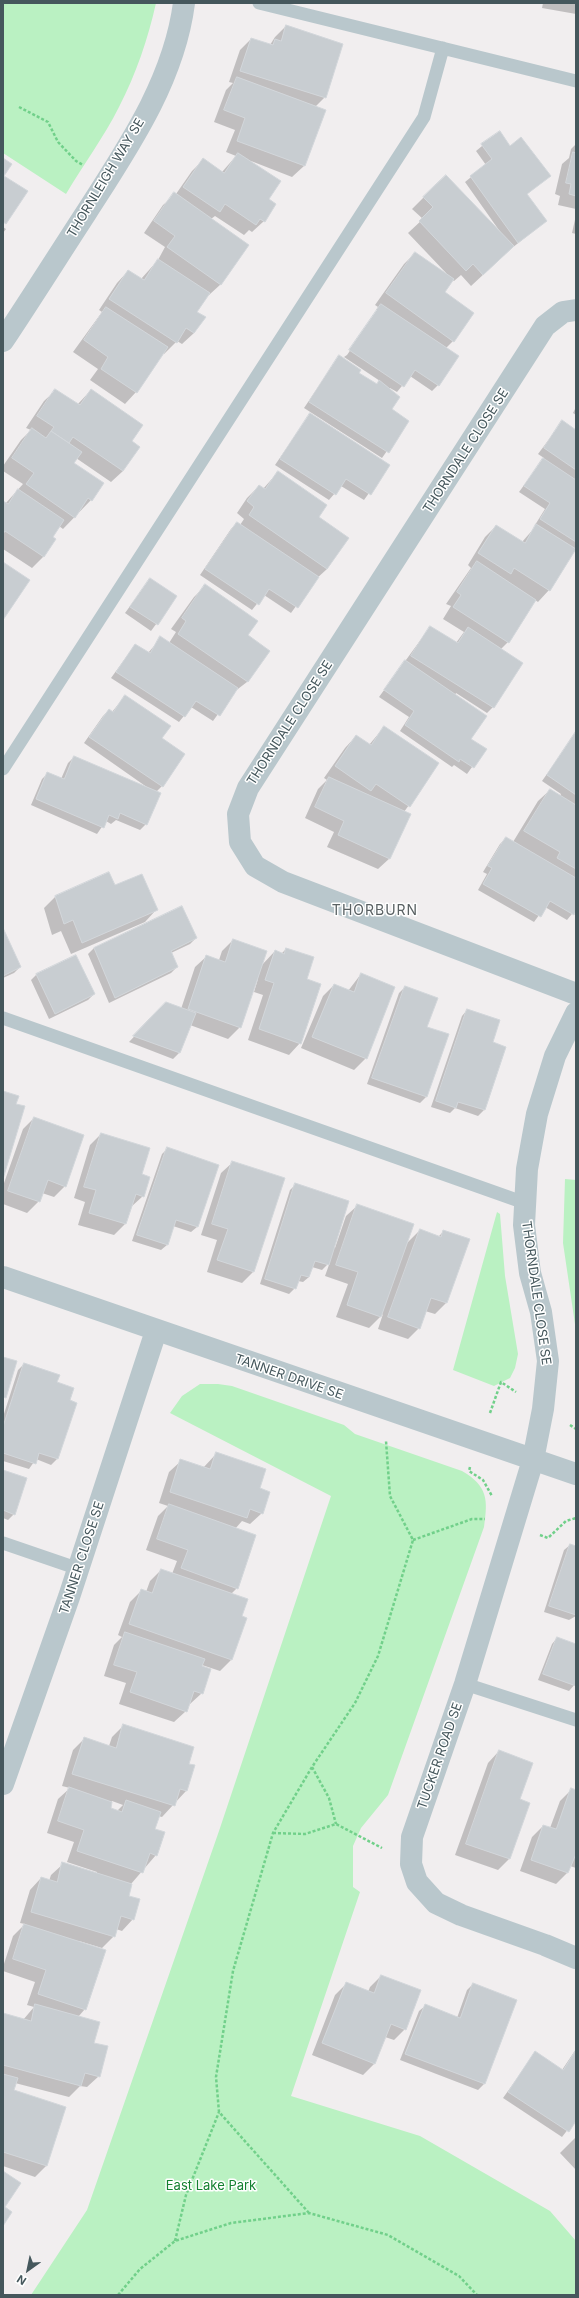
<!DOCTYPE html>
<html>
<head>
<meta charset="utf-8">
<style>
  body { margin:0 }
  #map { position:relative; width:579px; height:2298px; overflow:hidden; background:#f1eeef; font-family:Inter,sans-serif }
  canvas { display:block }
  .frame { position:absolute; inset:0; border:4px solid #45575c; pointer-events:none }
  .north { position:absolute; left:8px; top:2250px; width:40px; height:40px; -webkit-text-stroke:3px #fff; paint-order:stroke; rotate:213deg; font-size:11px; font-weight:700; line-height:16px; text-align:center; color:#45575c }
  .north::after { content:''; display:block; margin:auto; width:14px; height:18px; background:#45575c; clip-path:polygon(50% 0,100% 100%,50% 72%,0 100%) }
</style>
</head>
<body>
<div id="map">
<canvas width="579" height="2298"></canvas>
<div class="frame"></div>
<div class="north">N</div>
</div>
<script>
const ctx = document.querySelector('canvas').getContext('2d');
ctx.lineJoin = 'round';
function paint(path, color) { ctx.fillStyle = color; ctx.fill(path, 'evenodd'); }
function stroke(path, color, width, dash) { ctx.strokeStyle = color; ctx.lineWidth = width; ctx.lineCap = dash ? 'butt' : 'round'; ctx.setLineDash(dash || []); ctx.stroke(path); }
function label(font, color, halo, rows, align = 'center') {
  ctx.font = font + ' Inter,sans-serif'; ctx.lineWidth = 3; ctx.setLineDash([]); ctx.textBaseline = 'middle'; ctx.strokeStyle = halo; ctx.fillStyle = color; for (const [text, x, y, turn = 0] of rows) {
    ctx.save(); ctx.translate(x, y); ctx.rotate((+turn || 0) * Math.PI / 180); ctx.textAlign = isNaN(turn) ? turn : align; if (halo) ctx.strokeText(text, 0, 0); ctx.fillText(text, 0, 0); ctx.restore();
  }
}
const green = new Path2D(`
  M6,3H156C148,39 136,74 119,107C104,137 83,165 66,194L3,153V4Z
  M565,1179L576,1180V1331L563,1243Z
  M497,1212L500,1214L505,1276L518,1354L515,1368L510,1378L494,1386L453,1370Z
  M200,1384H218L232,1386L344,1425L355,1434L462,1471C488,1486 488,1500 484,1527L388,1795L361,1828L353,1846V1887L360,1892L291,2096L420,2136L550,2211L576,2241V2295H31L87,2210L219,1831L331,1496L170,1413L182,1396Z`);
const shadow = new Path2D(`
  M543,3H576V14L542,8Z
  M286,26L325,97L315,107L325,111L304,166L292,177L251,161L268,199L264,221L252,232L249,230L244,235L215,216L211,219L221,284L209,295L207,294L196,312L204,317L194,333L182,344L177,341L164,354L163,353L136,392L125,404L90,380L98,369L73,352L102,312L99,310L117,283L128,271L141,279L158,260L165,247L144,233L163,205L176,194L192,171L203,160L222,172L236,156L226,152L235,130L214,122L226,90L233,83L229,82L240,50L251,39L270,45L275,37Z
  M499,132L510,147L549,176L526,195L546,221L512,248L471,286L461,275L454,281L452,280L443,292L453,341L446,348L438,385L432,391L410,376L397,392L390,388L388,390L391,410L408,421L382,458L304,408L339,356L358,373L376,385L380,381L344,357L347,355L378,310H376L378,307L375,305L404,264L415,253L447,274L408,233L423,219L412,209L424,197L501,233L465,182L486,165L476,151Z
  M576,144V209L558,205L560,196L555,194L562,164L569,158L571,149Z
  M576,215V234L572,233Z
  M3,227L6,229L3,233Z
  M56,390L77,405L91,390L131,441L123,471L111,482L76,458L72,463L91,500L63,529L59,526L51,538L54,540L43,557L32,568L3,549V502L5,504L23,484L3,471V466L21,440L31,430L26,428L44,401Z
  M576,407V415L573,413Z
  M310,414L389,465L364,500L341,486L329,500L275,465Z
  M562,422L576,431V552L574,550L549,590L538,602L535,600L508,642L500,650L493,707L487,713L456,693L455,695L470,739L485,749L467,774L454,765L452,767L400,731L409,717L379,697L430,627L456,643L464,632L443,619L451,606L446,604L471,568L468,565L485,537L496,526L522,542L536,526L535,525L545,509L519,492L544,458L538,454Z
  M278,472L317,517L348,538L327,569L315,580L291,613L264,595L252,610L200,575L231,529L237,523L240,525L244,519L237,513L247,498L259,486L263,489Z
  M150,579L176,597L151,631L125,613Z
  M205,586L246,636L268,651L247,682L234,692L213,721L191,707L179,722L111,678L135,645L148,653L161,638L169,643L176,632L171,629L194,597Z
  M125,696L161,738L162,786L156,792L146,824L140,830L116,820L111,824L106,821L97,834L31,805L42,779L48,773L61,779L68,763L74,757L151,790L84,743L103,716L109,710L112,712Z
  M384,727L438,764L404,812L390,858L378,869L327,847L334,832L305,818L318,789L327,780L324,778L345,748L356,736L369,745Z
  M576,733V909L567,920L545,907L534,922L478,890L487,874L483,872L500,844L506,838L513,842L538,801L550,790L560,796L561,794L542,781Z
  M109,874L114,887L156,910L145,922L71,954L61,931L52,935L44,908L55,897Z
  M182,907L196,938L190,944L171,953L177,967L171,973L109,1003L88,954L94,948Z
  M3,932L20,967L14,973L3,978Z
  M233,940L261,966L275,951L281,954L286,949L306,980L300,1043L289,1055L248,1040L263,995L254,992L258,979H256L240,1027L228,1039L190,1025L179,1053L173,1059L129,1042L166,1003L181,1009L195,967L207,956L219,960L222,951Z
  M361,974L366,1058L354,1070L301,1048L323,996L334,985L348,991Z
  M36,975L94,994L88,1000L49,1019L31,980Z
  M405,987L426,1027L448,1035L426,1097L420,1103L367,1084L399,993Z
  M467,1010L492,1043L504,1047L484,1110L478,1116L455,1108L450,1113L431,1107L462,1016Z
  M34,1118L65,1186L54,1197L42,1193L39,1201L27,1213L3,1204V1186L23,1129Z
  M101,1134L141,1175L143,1196L131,1207L125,1224L114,1235L78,1225L85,1202L74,1198L90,1145Z
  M168,1148L197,1227L191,1232L173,1226L167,1245L161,1250L132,1241L162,1154Z
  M233,1162L253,1272L242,1283L207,1272L217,1240L201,1235L221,1173Z
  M296,1184L335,1248L346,1216L358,1205L406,1244L420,1230L438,1237L444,1231L468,1240L446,1303L435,1314L425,1311L419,1328L408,1339L378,1329L383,1314L369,1328L336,1317L348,1284L325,1276L330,1262L322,1270L312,1267L309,1277L303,1282L298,1281L295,1288L289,1294L260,1284L290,1190Z
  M24,1364L56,1383L69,1401L75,1403L57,1459L51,1465L36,1459L29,1469L3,1461V1417L18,1370Z
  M216,1454L258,1489L262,1513L250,1524L242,1521L235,1529L237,1588L231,1594L241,1616L246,1618L231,1660L220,1671L202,1665V1693L190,1704H188L186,1711L174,1722L119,1704L126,1683L104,1676L114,1645L122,1637L118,1635L130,1602L141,1591L146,1592L150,1581L161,1570L172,1574L177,1561L146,1550L158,1516L168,1506L159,1503L169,1472L181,1461L203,1468Z
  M3,1471L14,1514L8,1520L3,1518Z
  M570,1545L576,1547V1616L569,1620L544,1612L564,1550Z
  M557,1638L576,1646V1683L569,1691L538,1680L552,1644Z
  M123,1726L187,1765L186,1791L162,1817L158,1816L154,1830L156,1855L131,1884L127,1896L133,1919L122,1931L116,1929L114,1936L102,1948L79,1941V1942L85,2009L78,2017L93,2044L99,2076L87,2087L80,2086L69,2097L15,2083L13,2090L47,2165L35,2177L3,2166V2014L23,2020L34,2007L27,2005L35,1982L3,1971V1967L13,1936L25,1924L20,1923L30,1890L41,1878L49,1881L51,1875L63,1864L97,1874V1872L67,1862L74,1842L47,1833L58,1799L70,1788L62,1786L73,1750L84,1739L109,1746L112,1737ZM112,1801L123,1805L117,1811L109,1808Z
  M499,1751L519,1800L529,1804L509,1859L498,1870L455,1855L488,1763Z
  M571,1790L576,1791V1868L570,1866L568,1872L556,1884L520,1871L532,1837L543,1826L550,1828L560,1801Z
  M381,1976L405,2029L394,2040L385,2037L375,2063L363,2075L312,2055L335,1995L346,1984L368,1992L370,1987Z
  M473,1984L516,2001L484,2084L478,2090L400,2060L419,2011L425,2006L457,2018L467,1990Z
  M576,2049V2119L562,2137L503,2098L535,2053L562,2070Z
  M576,2137V2170L560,2153Z`);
const building = new Path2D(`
  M286,25L343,44L326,98L240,71L251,38L273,45L275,39L281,41Z
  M237,77L326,110L305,166L237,141L245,118L224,110Z
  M500,131L510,146L521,137L551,176L527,194L547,221L518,243L470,176L492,159L481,144Z
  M573,152L576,153V196L569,194L571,184L566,183Z
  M238,153L281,181L269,199L276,204L265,222L260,219L256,225L225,204L220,212L183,187L203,158L224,173Z
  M3,158L12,164L4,176L28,191L6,224L3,222Z
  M446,175L514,246L483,275L473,264L466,271L419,221L433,207L423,197Z
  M174,192L249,245L221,285L167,247L175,236L154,221Z
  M415,252L454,279L445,292L474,313L454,342L386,293Z
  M158,259L210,293L197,312L206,317L194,333L186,328L177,343L109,299L128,270L144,280Z
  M381,304L459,356L439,386L415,370L404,387L349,350Z
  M106,307L168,347L137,393L101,369L108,357L84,340Z
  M339,355L361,370L359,373L377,384L379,380L400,397L392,409L409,421L389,453L309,402Z
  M55,389L80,405L91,389L143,425L132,441L140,447L123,471L73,437L69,443L51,431L54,427L37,416Z
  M310,413L390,465L371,495L346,479L336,495L280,459Z
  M562,420L576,430V470L544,448Z
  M32,428L46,438L51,431L82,452L74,463L104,483L92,501L88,498L75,518L26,484L34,473L12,458Z
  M543,458L576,480V542L540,519L550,503L524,486Z
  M278,471L327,505L319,517L349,538L327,569L249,515L254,507L247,501L259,485L265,489Z
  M18,489L64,520L53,537L56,539L44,557L5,531L3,534V501L8,504Z
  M237,522L319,577L298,608L269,589L259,605L205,569Z
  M536,524L576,549L550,591L514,568L511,574L478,553L496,525L525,543Z
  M477,561L536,600L509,643L453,607L461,595L457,592Z
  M3,562L30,580L3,620Z
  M150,578L177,596L158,625L130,607Z
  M205,584L258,621L248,635L270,651L248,682L178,634L186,621L182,618Z
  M430,626L458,643L468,627L523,663L494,708L411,656Z
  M160,636L238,688L220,716L196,701L185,717L116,672L135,644L150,653Z
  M405,660L487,716L471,739L487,749L474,768L460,759L459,762L405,725L414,711L384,690Z
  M125,695L171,726L162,738L185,754L163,787L89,737L109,709L113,712Z
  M384,726L439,763L410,807L376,784L371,791L335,766L356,735L371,745Z
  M576,731V795L547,775Z
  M74,756L161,793L147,825L120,813L118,819L109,815L104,828L36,799L47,772L64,779Z
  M329,777L411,814L390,859L338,835L344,821L315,807Z
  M550,789L576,805V869L557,858L560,852L524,831Z
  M506,837L576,878V911L574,915L550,901L541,917L483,884L492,868L488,866Z
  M109,872L115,885L142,874L158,910L82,943L73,920L64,924L55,896Z
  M182,906L197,938L171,951L178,967L115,998L94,948Z
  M4,930L21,967L3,976V931Z
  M233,939L267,951L241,1028L188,1009L206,955L225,962Z
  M286,948L314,957L307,979L321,984L301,1044L259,1029L274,983L265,980L275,950L284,954Z
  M76,955L95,994L55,1014L36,974Z
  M361,973L395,987L367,1059L312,1037L334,984L354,992Z
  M405,986L438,998L427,1027L449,1034L427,1097L372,1078Z
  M166,1002L196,1013L180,1053L133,1036Z
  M467,1009L500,1020L493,1042L506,1047L485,1110L458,1102L456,1108L436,1101Z
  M3,1091L19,1096L16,1104L25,1106L3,1179Z
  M34,1117L84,1135L66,1187L48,1180L40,1202L8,1191Z
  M101,1133L150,1148L142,1174L150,1177L144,1197L136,1194L126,1224L89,1213L96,1190L84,1187Z
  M167,1147L219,1165L198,1227L176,1220L168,1245L137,1235Z
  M232,1161L285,1178L254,1272L217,1260L228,1229L212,1224Z
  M295,1183L349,1201L329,1265L315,1261L309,1277L301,1275L296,1289L265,1279Z
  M357,1204L414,1224L381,1317L347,1305L358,1272L336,1265Z
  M420,1229L441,1237L443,1230L470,1239L447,1303L431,1298L420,1329L388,1317Z
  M3,1357L17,1361L6,1398L3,1397Z
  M24,1363L60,1375L57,1382L74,1388L70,1400L77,1403L58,1459L39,1453L36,1464L3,1453V1427Z
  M216,1452L266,1469L260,1488L270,1492L263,1514L250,1509L247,1518L170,1492L180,1459L210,1469Z
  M3,1470L27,1478L15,1515L3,1510Z
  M169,1504L256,1535L238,1589L181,1568L188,1550L157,1539Z
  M570,1544L576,1546V1615L549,1606Z
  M161,1569L248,1599L242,1616L247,1618L232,1660L129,1624L141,1589L152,1593Z
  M125,1632L205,1659L202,1666L211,1669L203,1694L194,1691L187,1712L130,1692L137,1672L114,1665Z
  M557,1637L576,1644V1686L543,1674Z
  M123,1724L194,1747L189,1764L195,1765L187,1791L180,1789L175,1806L72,1774L84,1737L116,1748Z
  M499,1750L533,1763L520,1799L530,1803L510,1859L466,1844Z
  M69,1787L112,1802L111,1808L122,1812L126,1800L161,1812L155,1829L165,1832L157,1856L150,1853L143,1873L77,1851L84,1830L58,1821Z
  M571,1788L576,1790V1854L568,1873L531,1860L543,1825L556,1829Z
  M62,1862L132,1884L129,1896L140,1899L134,1920L121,1916L115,1937L31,1912L41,1877L57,1882Z
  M24,1924L106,1950L86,2010L38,1994L46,1970L13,1959Z
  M381,1975L421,1990L406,2030L391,2024L375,2064L322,2043L346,1982L374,1993Z
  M473,1983L517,2000L485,2084L405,2054L425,2004L460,2018Z
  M35,2004L100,2022L94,2043L108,2046L100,2077L85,2073L81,2086L3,2065V2013L31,2021Z
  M576,2050V2121L569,2132L508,2092L535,2051L563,2070Z
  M3,2074L18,2078L14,2090L66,2107L47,2166L3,2152Z
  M3,2171L21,2183L5,2207L12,2212L3,2226Z`);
const path = new Path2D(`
  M19,107L48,122L58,142L76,161L83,165
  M490,1413L501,1382L516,1392
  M570,1425L576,1429
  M470,1467L469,1471L483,1480L492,1496
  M540,1535L548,1538L566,1521L576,1518
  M413,1540L472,1519H485
  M312,1767L329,1798L336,1824
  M273,1833L305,1834L336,1824L382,1848
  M309,2213L219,2112L216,2077L233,1971L273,1833L312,1767L355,1703L378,1656L413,1540L390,1496L386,1441
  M175,2241L186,2195L219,2112
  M118,2295L140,2269L175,2241L231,2223L309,2213L388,2235L459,2276L477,2295`);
const service = new Path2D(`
  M259,3L576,81
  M3,769L424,117L443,48
  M3,1018L525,1203
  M3,1543L79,1569
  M465,1684L576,1720`);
const minor = new Path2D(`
  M576,310L563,312L545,326L248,788L238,814L240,842L255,866L283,882L576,994
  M3,341C31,299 58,256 86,213C127,149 174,81 184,3
  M576,1013L555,1056L537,1114L527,1169L524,1225L530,1273L541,1312L548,1361L543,1409L533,1460L465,1684L412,1837L411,1864L417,1882L436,1903L461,1915L545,1945L576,1958
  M3,1277L576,1474
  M3,1784L69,1597L156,1331`);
const streetNames = [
  ["THORNLEIGH WAY SE",106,178,-59],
  ["THORNDALE CLOSE SE",466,451,-57],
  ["THORNDALE CLOSE SE",290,723,-57],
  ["THORNDALE CLOSE SE",536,1293,82],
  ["TANNER DRIVE SE",289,1377,19],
  ["TANNER CLOSE SE",82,1558,-72],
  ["TUCKER ROAD SE",440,1756,-71]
];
const parkNames = [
  ["East Lake Park",211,2186]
];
const neighbourhoodNames = [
  ["THORBURN",375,911]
];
paint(green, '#baf1c2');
paint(shadow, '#0003');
paint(building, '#c8cdd1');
stroke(building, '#d2d6da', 1);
stroke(path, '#71d08a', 2.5, [3, 2]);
stroke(service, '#b9c7cc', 13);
stroke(minor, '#b9c7cc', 22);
label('13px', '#45575c', '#fff', streetNames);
label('13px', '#138130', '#fff', parkNames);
ctx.letterSpacing = '1px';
label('14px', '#5a6163', '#fff', neighbourhoodNames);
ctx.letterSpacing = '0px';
</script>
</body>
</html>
